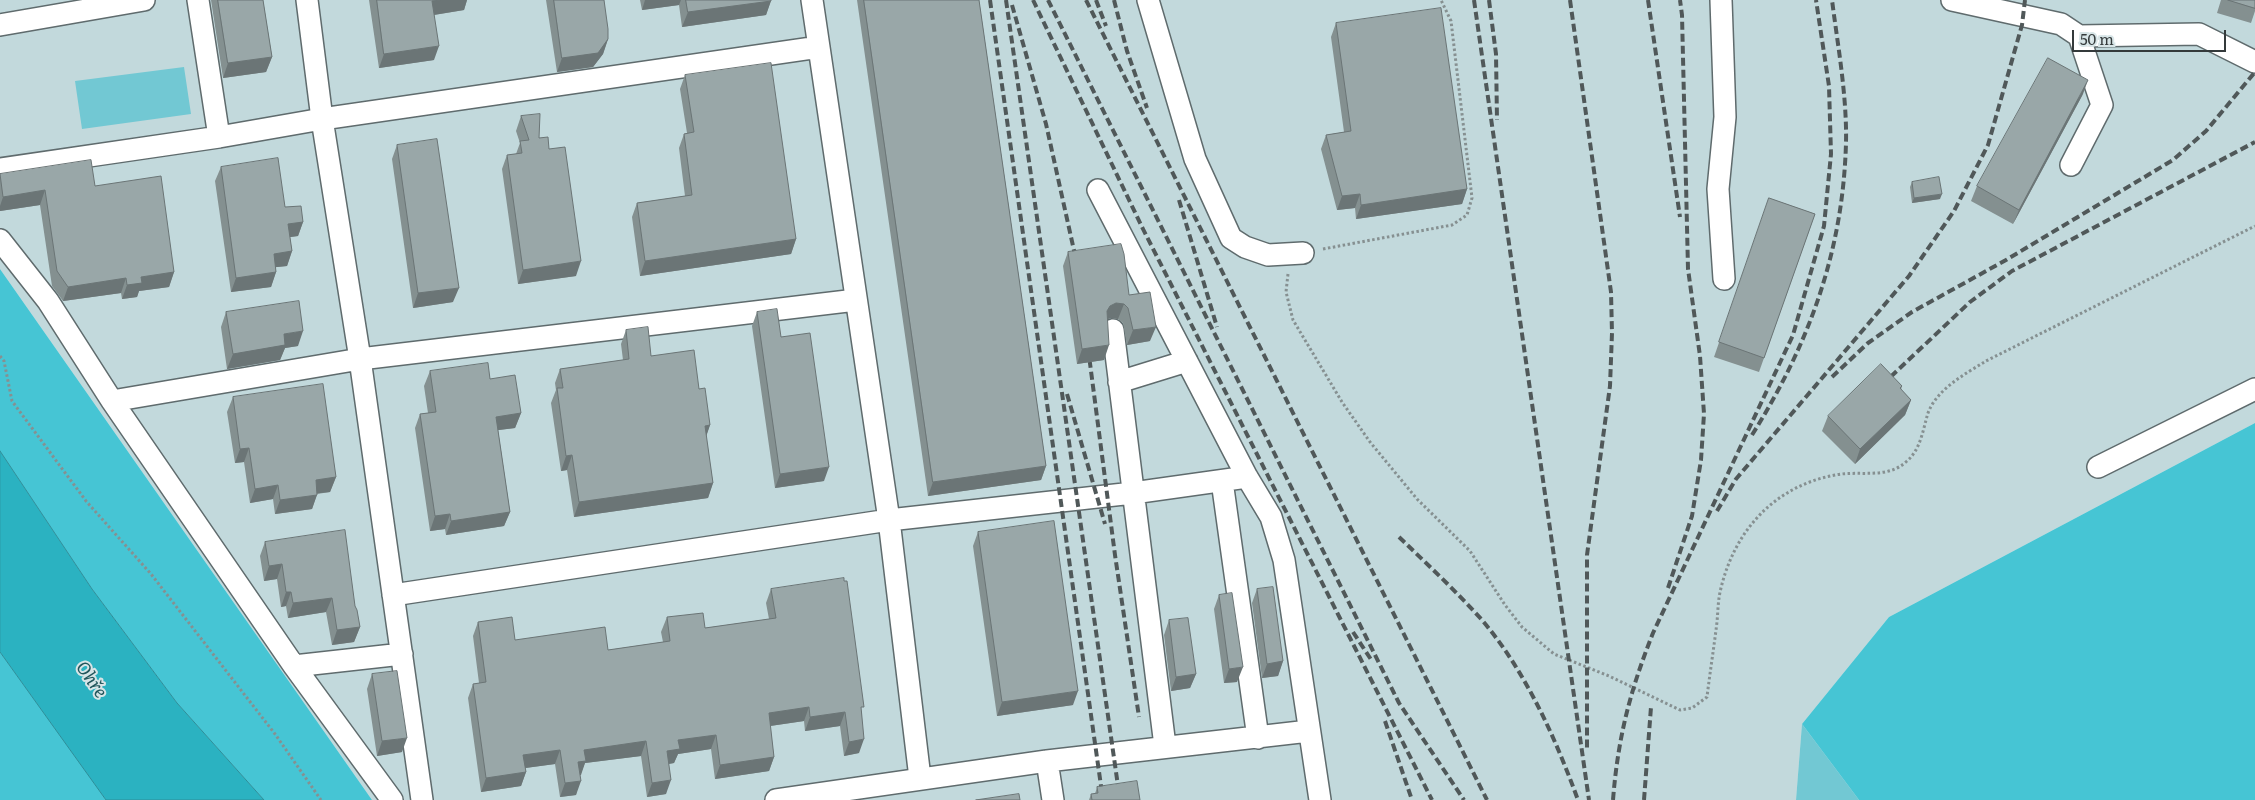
<!DOCTYPE html>
<html>
<head>
<meta charset="utf-8">
<style>
  body { margin:0 }
  #map { position:relative; width:2255px; height:800px; overflow:hidden; background:#d7e5e7; font-family:Literata,serif }
  canvas { display:block }
  .scale { position:absolute; left:2072px; top:30px; width:154px; height:22px; box-sizing:border-box; border:2px solid #343a3b; border-top:0; padding-left:6px; font-size:15px; line-height:18px; white-space:nowrap; color:#343a3b; -webkit-text-stroke:4px #d7e5e7; paint-order:stroke }
</style>
</head>
<body>
<div id="map">
<canvas width="2255" height="800"></canvas>
<div class="scale">50 m</div>
</div>
<script>
const ctx = document.querySelector('canvas').getContext('2d');
ctx.lineJoin = 'round';
function paint(path, color) { ctx.fillStyle = color; ctx.fill(path, 'evenodd'); }
function stroke(path, color, width, dash) { ctx.strokeStyle = color; ctx.lineWidth = width; ctx.lineCap = dash ? 'butt' : 'round'; ctx.setLineDash(dash || []); ctx.stroke(path); }
function label(font, color, halo, rows, align = 'center') {
  ctx.font = font + ' Literata,serif'; ctx.lineWidth = 4; ctx.setLineDash([]); ctx.textBaseline = 'middle'; ctx.strokeStyle = halo; ctx.fillStyle = color; for (const [text, x, y, turn = 0] of rows) {
    ctx.save(); ctx.translate(x, y); ctx.rotate((+turn || 0) * Math.PI / 180); ctx.textAlign = isNaN(turn) ? turn : align; if (halo) ctx.strokeText(text, 0, 0); ctx.fillText(text, 0, 0); ctx.restore();
  }
}
const built = new Path2D(`
  M0,0H2255V423L1889,617L1802,724L1796,800H372L0,269Z`);
const green = new Path2D(`
  M184,67L191,114L82,129L75,81Z
  M1802,724L1859,800H1796Z`);
const forest = new Path2D(`
  M0,269L372,800H264L177,703L92,589L0,451Z
  M2255,423V800H1859L1802,724L1889,617Z
  M0,652L98,788L106,800H0Z`);
const water = new Path2D(`
  M0,451L92,589L177,703L264,800H106L0,652Z`);
const path = new Path2D(`
  M1323,249L1452,225L1467,215L1472,198L1451,21L1441,0
  M1288,274L1286,292L1293,320L1342,402L1370,442L1417,499L1470,551L1505,605L1522,627L1554,654L1609,676L1680,710L1692,708L1707,697C1710,672 1714,647 1717,622C1718,611 1718,599 1721,588C1735,530 1775,486 1835,475C1859,470 1887,480 1907,461C1921,449 1923,429 1928,413C1937,389 1965,374 1986,361L2255,226
  M0,356L4,361L12,401L86,501L151,574L275,734L321,800`);
const minor = new Path2D(`
  M198,0L219,137
  M307,0L322,119L360,359L422,800
  M812,0L889,520L920,778
  M1148,0L1195,159L1231,238L1245,247L1268,255L1303,253
  M1721,0L1725,117L1718,189L1724,279
  M1952,0L2061,24L2079,36L2199,34L2255,62
  M0,25L144,0
  M2071,165L2102,105L2079,36
  M0,169L219,137L322,119L819,47
  M1098,190L1247,477L1271,517L1284,560L1320,800
  M0,240L48,301L112,401L294,666L392,800
  M1113,330L1165,746
  M1119,382L1187,361
  M112,401L360,359L856,300
  M2098,467L2255,389
  M1222,481L1258,738
  M393,595L889,520L1133,493L1247,477
  M294,666L402,654
  M1047,761L1053,800
  M776,800L1047,761L1309,731`);
const rail = new Path2D(`
  M990,0L1103,800
  M1006,0L1120,800
  M1033,0L1143,229L1432,800
  M1048,0L1399,703L1464,800
  M1086,0L1487,800
  M1096,0L1106,26
  M1114,0L1127,51L1147,108
  M1474,0L1589,800
  M1489,0L1496,54L1497,120
  M1570,0L1611,292L1612,333L1610,386L1587,555V750
  M1648,0L1680,217
  M1012,5L1046,124L1077,264
  M1179,200L1217,327
  M1088,348L1115,555L1139,717
  M1832,377L1868,343L1912,312L2006,260L2173,160L2206,131L2255,72
  M1882,385L1970,302L2012,271L2255,142
  M1067,394L1105,524
  M1752,435C1809,344 1843,252 1846,143C1847,96 1838,47 1832,0
  M1717,511L1736,479L1909,276L1954,211L1988,145L2022,25L2025,0
  M1399,537C1427,564 1456,591 1482,620C1526,672 1555,737 1578,800
  M1668,588L1692,516L1701,460L1704,414L1700,356L1688,269L1682,15L1680,0
  M1353,632L1372,661
  M1385,721L1412,800
  M1613,800C1618,737 1630,691 1653,633L1793,335L1824,226L1831,154L1829,86L1816,0
  M1644,800L1651,707`);
const wall = new Path2D(`
  M211,0H263L272,57L266,72L223,78Z
  M369,0H467L464,10L434,15V60L379,68Z
  M546,0H604L608,39L603,54L593,67L557,72Z
  M640,0H771L766,15L682,27L679,5L642,10Z
  M857,0H979L1046,466L1041,480L928,496Z
  M2221,0H2255V11L2251,23L2217,13Z
  M1336,23L1467,189L1462,204L1356,219L1355,208L1337,210L1321,149L1326,135L1344,132L1331,37Z
  M685,75L796,239L791,254L640,276L632,217L637,203L685,196L679,148L684,134L687,133L680,89Z
  M2083,94L2013,224L1971,201L1977,186Z
  M521,116L549,149L576,276L518,284L502,169L507,155L516,154L520,143L516,131Z
  M397,145L453,302L413,308L392,159Z
  M221,167L285,207L303,222L298,236L290,237L292,251L287,266L276,267V272L271,287L231,292L215,181Z
  M0,174L95,186L174,272L169,287L139,291L137,297L122,299L121,293L63,301L52,286L40,205L0,211Z
  M1912,182L1940,199L1912,203L1910,187Z
  M1769,198L1815,214L1759,372L1714,357Z
  M1068,252L1129,295L1150,341L1127,345L1123,323L1118,319L1111,318L1107,319L1104,360L1077,364L1063,266Z
  M226,312L298,346L285,348L280,360L227,369L221,327Z
  M757,312L781,337L824,481L775,488L752,326Z
  M626,330L651,356L699,389L710,425L706,436L713,483L708,498L574,517L567,470L561,471L551,403L556,390L555,383L560,369L623,360L621,344Z
  M430,371L490,379L521,413L515,428L498,430L510,512L504,526L446,535L445,529L430,531L415,428L420,414L428,413L424,386Z
  M1902,386L1901,390L1911,400L1905,415L1855,464L1822,431L1828,416Z
  M233,397L336,477L330,492L317,494L312,509L275,514L273,499L250,503L244,462L235,463L227,412Z
  M978,532L1073,705L997,716L973,546Z
  M265,542L355,606L360,627L354,642L332,645L326,612L288,618L286,606L281,607L277,579L264,581L260,556Z
  M771,589L862,712L859,753L844,756L840,726L805,731L804,721L770,726L774,757L769,771L715,779L711,749L678,754L674,763L669,764L666,794L647,797L641,756L585,763L580,775L576,795L560,797L555,764L525,768L526,772L521,786L481,792L468,698L473,684L479,683L473,636L478,622L515,640L608,650L663,642L661,632L667,617L705,628L769,619L766,603Z
  M1257,589L1283,661L1278,676L1262,678L1252,603Z
  M1219,595L1237,682L1224,683L1214,609Z
  M1169,620L1196,674L1190,688L1171,691L1164,635Z
  M372,674L402,752L377,756L367,689Z
  M1097,787L1140,800H1089L1091,794H1095Z`);
const shadedWall = new Path2D(`
  M441,0H467L464,10L427,16L432,1Z
  M645,0H681L679,5L642,10Z
  M771,1L766,15L682,27L688,12Z
  M608,39L603,54L593,67L557,72L562,58Z
  M439,46L434,60L379,68L384,54Z
  M272,57L266,72L223,78L228,63Z
  M2088,80L2083,94L2013,224L2019,210Z
  M1467,189L1462,204L1356,219L1361,205Z
  M45,190L40,205L0,211V206L3,197Z
  M1360,194L1355,208L1337,210L1342,196Z
  M1942,194L1940,199L1912,203L1914,198Z
  M303,222L298,236L283,238L288,224Z
  M796,239L791,254L640,276L645,261Z
  M292,251L287,266L268,268L274,254Z
  M581,261L576,276L518,284L523,270Z
  M174,272L169,287L139,291L137,297L122,299L127,285L141,277Z
  M276,272L271,287L231,292L236,278Z
  M126,278L121,293L63,301L68,287Z
  M459,288L453,302L413,308L418,293Z
  M1116,303L1124,304L1118,319L1111,318L1105,320L1107,311L1110,306Z
  M1156,327L1150,341L1127,345L1133,330Z
  M303,331L298,346L285,348L280,360L227,369L233,354L284,334Z
  M1109,345L1104,360L1077,364L1082,349Z
  M1911,400L1905,415L1855,464L1860,449Z
  M521,413L515,428L491,431L496,417Z
  M710,425L705,440V426Z
  M249,448L244,462L235,463L240,449Z
  M572,455L567,470L561,471L566,456Z
  M1046,466L1041,480L928,496L933,482Z
  M829,467L824,481L775,488L780,474Z
  M336,477L330,492L311,494L316,480Z
  M713,483L708,498L574,517L579,502Z
  M278,485L273,499L250,503L255,489Z
  M317,495L312,509L275,514L280,500Z
  M510,512L504,526L446,535L451,521Z
  M450,514L445,529L430,531L435,516Z
  M282,564L277,579L264,581L269,566Z
  M286,592H291L286,606L281,607Z
  M332,598L326,612L288,618L293,603Z
  M360,627L354,642L332,645L337,630Z
  M1283,661L1278,676L1262,678L1267,664Z
  M1243,667L1237,682L1224,683L1229,669Z
  M1196,674L1190,688L1171,691L1176,677Z
  M1078,691L1073,705L997,716L1002,702Z
  M809,707L804,721L763,727L769,713Z
  M845,712L840,726L805,731L810,717Z
  M716,735L711,749L678,754L674,763L661,765L667,751L678,740Z
  M407,738L402,752L377,756L382,741Z
  M864,739L859,753L844,756L849,742Z
  M646,741L641,756L585,763L581,775L573,776L578,762L584,750Z
  M560,750L555,764L518,769L523,755Z
  M774,757L769,771L715,779L720,765Z
  M526,772L521,786L481,792L486,778Z
  M671,780L666,794L647,797L652,783Z
  M581,781L576,795L560,797L565,783Z`);
const building = new Path2D(`
  M218,0H263L272,57L228,63Z
  M377,0H441L432,1L439,46L384,54Z
  M554,0H604L608,29V39L598,53L562,58Z
  M686,0H771V1L688,12Z
  M864,0H979L1046,466L933,482Z
  M2228,0H2255V8Z
  M1441,8L1467,189L1361,205L1360,194L1342,196L1326,135L1351,131L1336,23Z
  M2048,58L2088,80L2019,210L1977,186Z
  M771,63L796,239L645,261L637,203L692,195L684,134L694,132L685,75Z
  M540,114L539,138L548,137L549,149L565,147L581,261L523,270L507,155L522,153L520,141L529,140L521,116Z
  M437,139L459,288L418,293L397,145Z
  M278,158L285,207L301,206L303,222L288,224L292,251L274,254L276,272L236,278L221,167Z
  M91,160L95,186L161,176L174,272L141,277L142,283L127,285L126,278L68,287L57,271L45,190L3,197L0,174Z
  M1939,177L1942,194L1914,198L1912,182Z
  M1769,198L1815,214L1764,358L1719,342Z
  M1121,244L1124,254L1129,295L1150,292L1156,327L1133,330L1128,308L1124,304L1116,303L1110,306L1107,311L1109,345L1082,349L1068,252Z
  M299,301L303,331L284,334L285,345L233,354L226,312Z
  M777,309L781,337L810,333L829,467L780,474L757,312Z
  M648,327L651,356L694,350L699,389L705,388L710,425L705,426L713,483L579,502L572,455L566,456L557,388H563L560,369L629,359L626,330Z
  M488,363L490,379L515,375L521,413L496,417L510,512L451,521L450,514L435,516L420,414L436,412L430,371Z
  M1881,364L1902,386L1900,388L1911,400L1860,449L1828,416Z
  M323,384L336,477L316,480L317,495L280,500L278,485L255,489L249,448L240,449L233,397Z
  M1054,521L1078,691L1002,702L978,532Z
  M345,530L355,606L357,610L360,627L337,630L332,598L293,603L291,592H286L282,564L269,566L265,542Z
  M844,578V581H847L864,707H861L864,739L849,742L845,712L810,717L809,707L769,713L774,757L720,765L716,735L678,740L680,749L667,751L671,780L652,783L646,741L584,750L586,761L578,762L581,781L565,783L560,750L523,755L526,772L486,778L473,684L486,682L478,622L512,617L515,640L605,627L608,650L670,641L667,617L703,613L705,628L776,618L771,589Z
  M1273,587L1283,661L1267,664L1257,589Z
  M1232,593L1243,667L1229,669L1219,595Z
  M1188,618L1196,674L1176,677L1169,620Z
  M397,671L407,738L382,741L372,674Z
  M1137,781L1140,800H1092L1091,794L1098,793L1097,787Z
  M1019,794L1020,800H976Z`);
const waterNames = [
  ["Ohře",91,680,55]
];
paint(built, '#c2d9dc');
paint(green, '#72c8d3');
paint(forest, '#46c5d4');
paint(water, '#2bb2c1');
stroke(water, '#2e8e99', 1);
stroke(minor, '#5f6b6d', 24);
stroke(path, '#869091', 3, [2.5, 2.5]);
stroke(minor, '#fff', 21);
stroke(rail, '#505859', 4, [8, 4]);
paint(wall, '#849090');
paint(shadedWall, '#6b7576');
paint(building, '#99a7a8');
stroke(building, '#6b7576', 1);
label('italic 18px', '#21565c', '#d7e5e7', waterNames);
</script>
</body>
</html>
